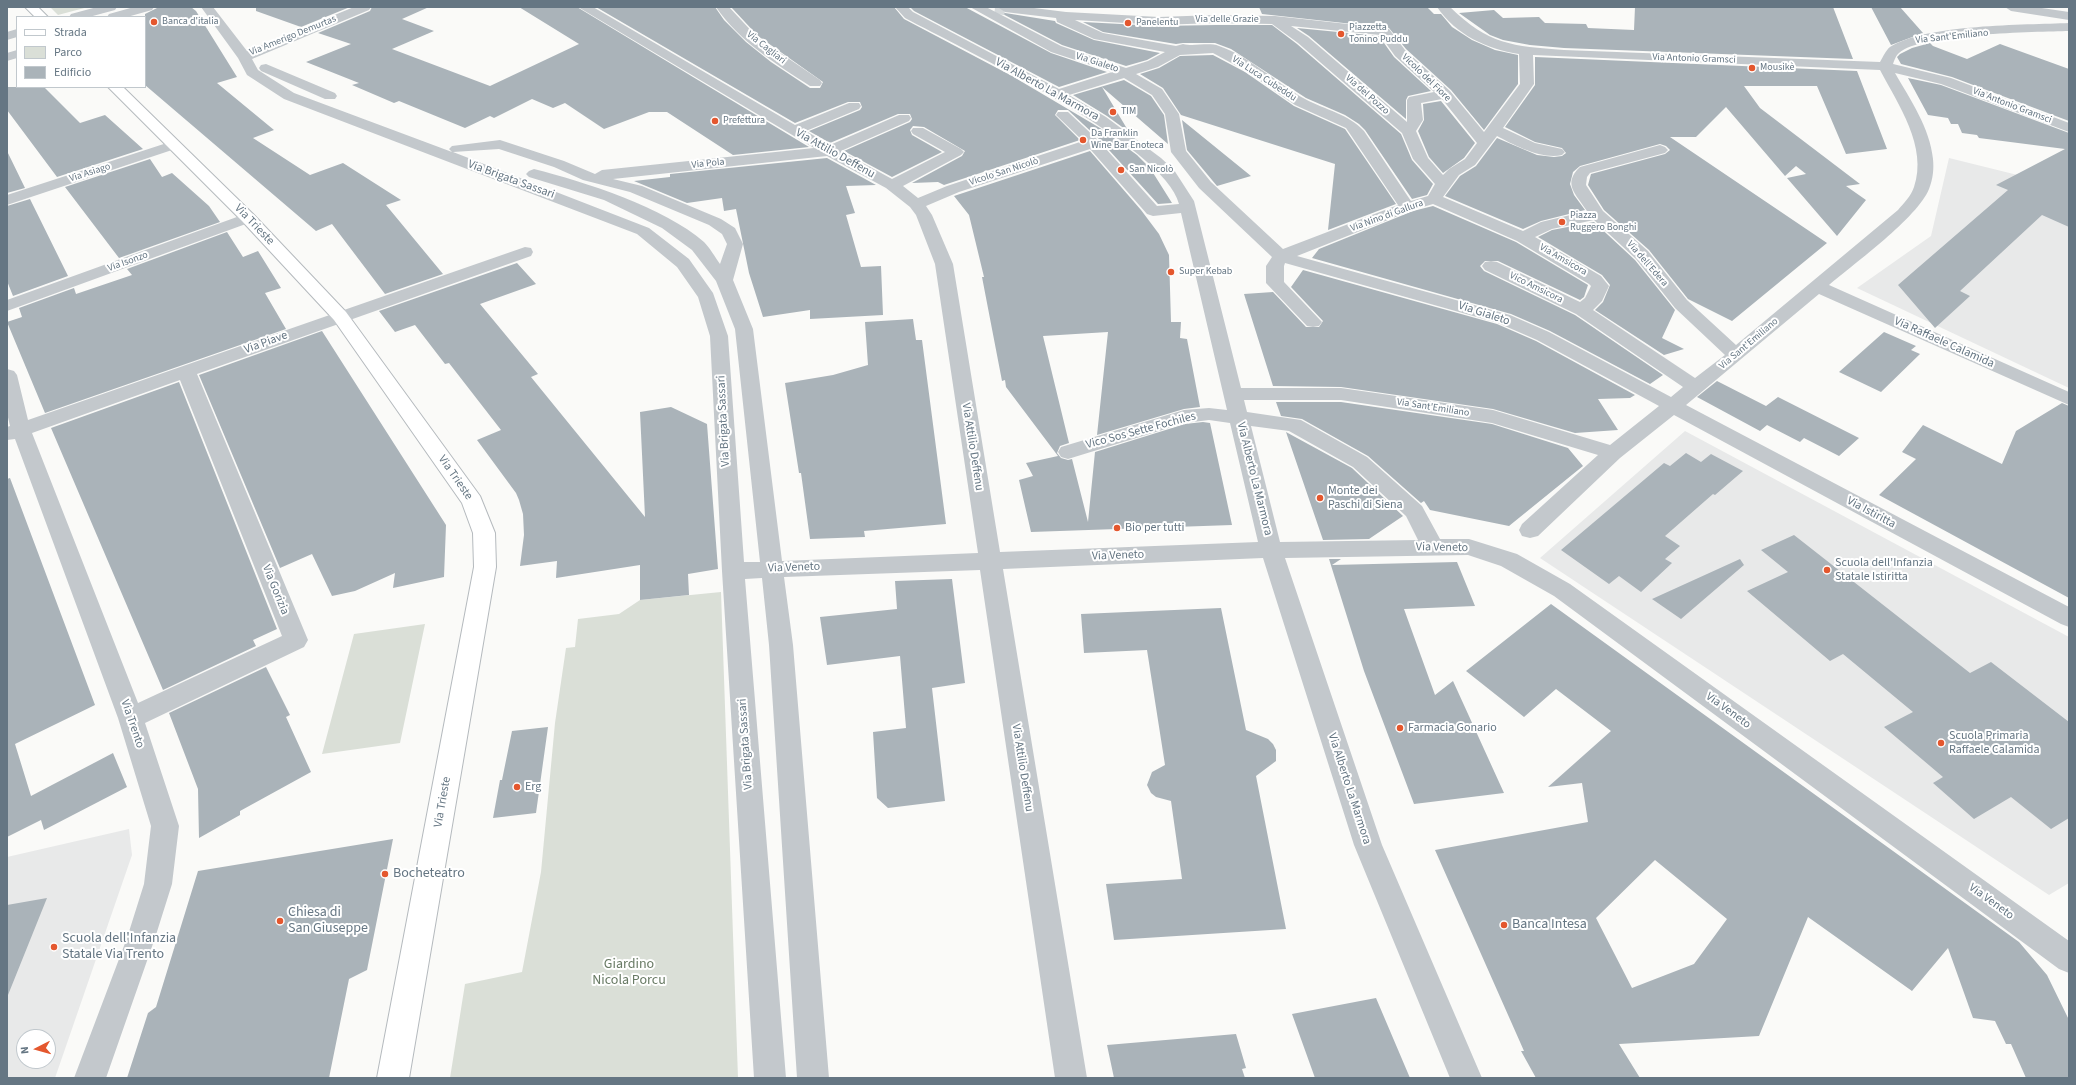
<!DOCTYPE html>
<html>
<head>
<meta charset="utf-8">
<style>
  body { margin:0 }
  #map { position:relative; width:2076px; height:1085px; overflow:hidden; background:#fafaf8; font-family:"Source Sans 3",sans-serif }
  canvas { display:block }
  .frame { position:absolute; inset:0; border:8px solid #657683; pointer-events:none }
  .legend { position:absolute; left:16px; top:16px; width:130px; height:72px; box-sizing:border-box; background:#fff; border:1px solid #c1c8cd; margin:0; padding:5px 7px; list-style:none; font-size:12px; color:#657683 }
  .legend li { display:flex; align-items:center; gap:8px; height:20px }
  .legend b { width:20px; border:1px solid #c1c8cd }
  .north { position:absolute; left:16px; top:1029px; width:40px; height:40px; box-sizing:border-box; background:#fff; border:1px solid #c1c8cd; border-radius:50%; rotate:264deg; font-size:11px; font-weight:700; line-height:16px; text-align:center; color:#657683 }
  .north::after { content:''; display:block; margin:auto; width:14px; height:18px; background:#e4572e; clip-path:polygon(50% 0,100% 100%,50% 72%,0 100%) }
</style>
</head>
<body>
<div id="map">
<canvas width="2076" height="1085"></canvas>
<div class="frame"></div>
<ul class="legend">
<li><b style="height:5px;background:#fff"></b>Strada</li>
<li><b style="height:11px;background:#dadfd7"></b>Parco</li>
<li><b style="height:11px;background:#aab3b9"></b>Edificio</li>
</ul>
<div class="north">N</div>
</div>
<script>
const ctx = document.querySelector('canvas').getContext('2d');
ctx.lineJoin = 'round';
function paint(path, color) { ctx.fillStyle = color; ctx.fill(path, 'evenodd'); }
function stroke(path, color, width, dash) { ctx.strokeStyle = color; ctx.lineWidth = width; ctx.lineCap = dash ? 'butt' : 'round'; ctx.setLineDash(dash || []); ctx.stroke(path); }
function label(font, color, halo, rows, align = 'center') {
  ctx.font = font + ' "Source Sans 3",sans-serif'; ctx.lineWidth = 4; ctx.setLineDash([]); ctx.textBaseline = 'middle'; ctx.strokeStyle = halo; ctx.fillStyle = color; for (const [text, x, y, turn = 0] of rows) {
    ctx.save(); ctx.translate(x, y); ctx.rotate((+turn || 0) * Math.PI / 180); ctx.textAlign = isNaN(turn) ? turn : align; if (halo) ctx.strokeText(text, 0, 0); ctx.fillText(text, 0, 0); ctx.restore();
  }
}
const built = new Path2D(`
  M1949,158L2058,185L2069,189V388L1857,288L1931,236Z
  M1685,431L2069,637V883L2049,895L1540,558Z
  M129,829L132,855L55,1078H7V857ZM24,1037H48V1061H24Z`);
const green = new Path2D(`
  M50,7H88L58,15Z
  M721,592L738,1078H450L465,984L522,972L541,872L555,723L566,648L575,647L578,619L619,614L640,600Z
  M425,624L400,743L322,754L354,634Z`);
const building = new Path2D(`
  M159,7H191L196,11L237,77L217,83L274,130L253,138L310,175L343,163L401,200L386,205L443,274L385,294L332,224L316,231L145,85V14Z
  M256,7H350L301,27L256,11Z
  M372,7H429L402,19L434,31L392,49L490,86L579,44L519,7H577L809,147L733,155L667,112H649L604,129L565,103L553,108L532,99L494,118L490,116L465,128L399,101L394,103L352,85L359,83L306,62L351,44L318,33L370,11Z
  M596,7H715L724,20L746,42L771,62L810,88H820L823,82L758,36L731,7H894L904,19L1012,76L1100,128L1137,155L1150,168L1172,203L1158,204L1099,139L1068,110H1058L1055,115L1080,140L944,185L938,182L912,183L962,156L965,151L924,127L913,126L910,130L912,135L942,152L892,177L844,151L910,122L912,119L910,114H898L830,143L809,131L860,110L862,107L860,102H848L795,123Z
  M910,7H965L1051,53L1107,72L1059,87L914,11Z
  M1259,7H1427L1434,14H1441L1452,27L1472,40L1495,50L1518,55V84L1484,130L1451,90L1406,49L1389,28L1262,14Z
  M1635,7H1833L1853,59L1564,48L1530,45L1503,40L1490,35L1459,13L1494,10L1503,18L1539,17L1545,23L1586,24L1588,28L1634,30Z
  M1871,7H1900L1923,33L1891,45Z
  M999,12L1055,21L1056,23L1094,40L1160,53L1147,60L1126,66L1062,45Z
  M1083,22L1159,26L1216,25H1272L1297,44L1401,134L1412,160L1433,184L1427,195L1412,199L1365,130L1359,124L1345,115L1306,98L1231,49L1215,43H1183L1176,44L1103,32Z
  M1297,28L1379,36L1394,57L1431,91L1408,96L1406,100V119L1309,36Z
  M1930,43L1933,46L1967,59L2000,44L2069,69V121L1952,77L1901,64L1897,57L1900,54L1912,48Z
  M1213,55L1245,72L1294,106L1345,129L1396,204L1328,230L1335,164L1181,115L1163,88L1140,74L1159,68L1180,56Z
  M1535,57L1857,71L1887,149L1846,154L1817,86H1744L1760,108L1860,184L1846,186L1866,200L1837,236L1787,178L1806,174L1796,166L1785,176L1726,107L1696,137H1670L1827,243L1732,321L1688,299L1649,250L1604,210L1588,185L1591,174L1665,154L1670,150L1666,146L1660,144L1580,166L1573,172L1570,184L1574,195L1585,210L1541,221L1523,229L1445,196L1460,176L1476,166L1497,138L1537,155L1554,157L1562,156L1566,153L1562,148L1535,142L1505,127L1535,85Z
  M1908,78L1941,85L2069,133V227L2042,215L1960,291L1970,296L1935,328L1898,285L2008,190L1996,185L2065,149L1979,138L1977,135L1962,133L1958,124H1951L1948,118L1928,115Z
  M1124,80L1151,96L1164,115L1168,144L1102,87L1129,132L1107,116L1073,95Z
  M7,87H44L80,123L105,115L143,149L57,177L7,110Z
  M1441,101L1475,143L1464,158L1443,173L1429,157L1418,131L1424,120L1423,104Z
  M1182,120L1251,176L1217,186L1187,150Z
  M7,151L25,188L7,193Z
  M1090,151L1141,210L1159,234L1169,255L1171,322H1181L1180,338L1187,339L1200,407L1184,409L1097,435L1108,332L1043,336L1069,443L1060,446L1057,453L1061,458L1068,460L1072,459L1088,522L1095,452L1185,424L1203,422L1210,423L1232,525L1031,532L1019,480L1033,476L1026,463L1058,456L1006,387L1005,380L1002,381L982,277H984L969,215L954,196Z
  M827,158L876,185L846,186L855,213L846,215L861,267L881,266L883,315L810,319V310L763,317L749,273L736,209L724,211L722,198L687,203L634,181L670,177V174Z
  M150,159L162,177L172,173L209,206L220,222L119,258L65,187Z
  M30,199L68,276L13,296L7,281V206Z
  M1433,206L1516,242L1588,285L1584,297L1580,300L1498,261H1485L1480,266L1484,271L1575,315L1663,375L1650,384L1550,331L1511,314L1312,258L1319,249L1413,211Z
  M1594,222L1635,260L1675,310L1662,338L1684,349L1664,355L1595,310L1603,302L1610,285L1602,275L1538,237L1552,230Z
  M227,232L243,257L258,251L281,288L265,293L286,329L45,413L7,322L22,317L19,308L74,288L76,294L132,275L127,269Z
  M517,263L536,284L480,304L538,374L531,377L645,517L640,412L671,407L707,424L718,569L688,574L689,595L640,600V565L556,578L557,561L520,566L524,535L523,514L519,500L516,493L477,440L501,430L449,363L445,364L415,325L395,332L379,311Z
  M1303,270L1497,324L1536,341L1635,395L1630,398L1598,399L1618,430L1575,433L1493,409L1341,387L1273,386L1244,294L1273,292L1306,327H1319L1323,321L1291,287Z
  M913,319L916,340H922L946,524L864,531L865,537L810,539L801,473H799L785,383L833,375L868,365L865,322Z
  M322,331L446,525L444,577L393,588L395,573L355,591L332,596L312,554L280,568L199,375Z
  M1884,332L1916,346L1911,350L1920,354L1881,392L1839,372Z
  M1717,381L1766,406L1778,397L1859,438L1839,456L1804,438L1800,442L1767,425L1760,431L1697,397Z
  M179,382L277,629L253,640L256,646L163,690L51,428Z
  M1276,402H1341L1492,424L1568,448L1583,466L1509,526L1430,510L1424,501L1421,503L1368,456L1302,419L1281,416Z
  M2062,403L2069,406V598L1879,495L1916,459L1902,452L1923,425L2002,464L2016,431Z
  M1286,432L1352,468L1403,516L1369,539L1323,540Z
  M1686,453L1701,462L1711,454L1743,471L1715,495L1713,494L1665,536L1680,546L1665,559L1672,563L1641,592L1619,576L1609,584L1561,550L1664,463L1670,466Z
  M10,478L95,705L15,744L31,796L113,753L127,787L44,830L41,820L7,837V479Z
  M1794,535L1970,673L1991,662L2069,722V818L2051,829L2011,797L1974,819L1933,783L1943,777L1884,727L1913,712L1843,654L1830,661L1747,591L1788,572L1761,550Z
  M1329,559H1341L1332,565L1457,562L1475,606L1404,609L1435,695L1453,681L1504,793L1414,804L1364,671Z
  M1740,559L1744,565L1681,619L1652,599Z
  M952,579L965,683L932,688L945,801L888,808L877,798L873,732L906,728L900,656L827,665L820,617L897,609L895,581Z
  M1551,604L2019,942L2047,975L2069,1020V1078H2026L2011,1044H2006L1995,1021L1973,1018L1948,948L1912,991L1808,917L1759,1036L1619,1044L1640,1078H1536L1521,1051H1524L1435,850L1588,822L1582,783L1548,787L1611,731L1556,689L1524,717L1466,671ZM1655,860L1727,919L1694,964L1632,988L1596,918Z
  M1221,608L1246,730L1268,739L1273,744L1276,750V761L1256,776L1286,929L1114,940L1106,884L1182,879L1171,801L1156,797L1151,793L1147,785L1152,772L1165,765L1147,650L1084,653L1081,614Z
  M266,667L290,715L286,717L311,772L240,811V815L199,838L198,789L169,713Z
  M548,727L536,813L493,818L500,780H502L512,731Z
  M393,839L367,970L349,979L329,1078H127L148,1013L156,1007L198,871Z
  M47,898L8,995H7V905Z
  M1376,998L1410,1078H1315L1292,1014Z
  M1236,1034L1246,1068L1242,1069L1245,1078H1114L1107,1045Z`);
const minorTunnel = new Path2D(`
  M995,7L1005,8`);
const minor = new Path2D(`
  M97,7H117L115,10L89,17H69L71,14Z
  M134,7H154L152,10L127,17H107L109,14Z
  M201,7H213L247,51L354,7H371L369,10L252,59L258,70L294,93L452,152L449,149L452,146L500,140L564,161L595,174L602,170L814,148L578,7H593L795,125L849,103H859L861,106L859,109L806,131L830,145L899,115H909L911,118L909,121L841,151L892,179L945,152L913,134L911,131L913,128H923L961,149L964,152L961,155L903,186L918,198L947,186L1083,141L1056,115L1058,112H1068L1098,140L1157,206L1179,204C1165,145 961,48 905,18L895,7H908L913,12L1059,89L1112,72L1051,52L970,7H986L1061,46L1126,68L1148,61L1165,52L1094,39L1057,22L1056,18L1005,12L999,8L1026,7L1066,12L1159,17L1215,15L1275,16L1384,28L1389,29L1405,50L1450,91L1484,132L1520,84L1519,54C1487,49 1456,35 1437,7H1450C1489,45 1512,46 1564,50L1880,62C1883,57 1886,50 1890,47C1926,24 2025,25 2069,23V31C2036,32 1921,33 1899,53C1896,55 1894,61 1893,64L1951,78L2069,123V132L1941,84L1895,73C1910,99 1930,128 1933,159C1934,169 1933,179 1929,189C1918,217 1854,264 1829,285L2069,392V405L1819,294L1686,405L2069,607V627L2061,624L1674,415L1620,458L1538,536L1530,538L1522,536L1519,530L1522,524L1598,455L1492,423L1341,400H1244L1247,412L1301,420L1367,457L1422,506L1440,539H1469L1517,554L1570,584L2069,941V973L2059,969L1554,596L1501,566L1468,555L1285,558L1382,845L1482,1078H1450L1354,845L1263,558L1003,569L1087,1078H1055L980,570L784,577L793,645L829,1078H797L769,645L762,578L745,579L786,1078H754L722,571L710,336L698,297L677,267L637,234L284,99L247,75L238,58ZM1075,20L1159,25L1215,23L1272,24L1298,43L1402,133L1413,159L1435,184L1428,196L1411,201L1364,131C1349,114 1325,110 1305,99C1276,83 1251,57 1219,46C1208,42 1194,47 1183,44L1176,46L1103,33ZM1291,26L1380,35L1395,56L1434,92L1409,97L1407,100V122L1308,37ZM1213,53L1246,71L1295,105L1346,128L1398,205L1283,249L1211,182L1186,151L1179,114L1162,89L1136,74L1158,67L1180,55ZM1533,55L1880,70C1898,104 1928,147 1914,187C1911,196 1904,203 1898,210L1736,345L1687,300L1648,251L1603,211L1586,185L1587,177L1590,173L1665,153L1668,150L1665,147L1660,145L1580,167C1562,184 1576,194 1587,211L1541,222L1523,231L1443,197L1459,175L1475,165L1497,136C1514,145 1542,160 1562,155L1565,152L1562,149L1535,143L1503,128L1534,84ZM1124,78L1152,95L1165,114L1171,152L1199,188L1272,257L1266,266V283L1307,326L1313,327L1319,326L1322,322L1284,282V266L1285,263L1498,323L1537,340L1659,406L1610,445L1493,410L1341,388H1241L1194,201L1174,170L1161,158L1106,117L1069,95ZM1442,99L1477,143L1465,159L1449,169L1443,175L1428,158L1416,131L1423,120L1421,103ZM499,149L554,167L583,180L630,192L709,225L722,234L727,244L720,264C715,257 710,248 704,242C664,207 585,182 534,169L529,171L526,174L529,177L604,200L662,228L692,250L716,281L735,329L760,562H744L728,336L713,293L689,259L649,228L453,152ZM1090,149L1147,214L1153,216L1181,213L1227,410L1209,408L1184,410L1061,447L1058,452L1061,457L1068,459L1185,423L1209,420L1230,423L1258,542L1000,552L953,264L932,215L926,206L959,192ZM827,156L886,188L910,207L916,215L935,264L978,553L782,561L753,329L733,280L743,244L735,228L721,219L642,186L613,179ZM1433,204L1517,241L1589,284L1591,286L1585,298L1580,302L1497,262L1491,261L1485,262L1482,266L1485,270L1576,314L1683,387L1671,397L1549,332L1510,315L1297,256L1413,210ZM1594,220L1636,259L1675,308L1725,355L1695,378L1593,310L1602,301L1609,286L1601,276L1535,237L1552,229ZM1251,426L1289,431L1353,467L1406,516L1418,540L1280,542Z
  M716,7H729L757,37L820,80L822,83L820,86H810C776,64 739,41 716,7Z
  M2005,7H2035L2069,12V20L2011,11Z
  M17,29V37L7,40V32Z
  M17,50V58L7,61V53Z
  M266,64L335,93L337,96L335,99H325L261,71L259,68L261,65Z
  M173,141L178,142L180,145L178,148L7,205V195Z
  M248,213L254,215L256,218L254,221L7,311V300Z
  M525,247L531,248L533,252L531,256L197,374L308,640L304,647L145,723L179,826L172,884L155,938L106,1078H74L127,938L144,884L151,826L118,718L15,439L7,440V427L10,426L7,413V369L14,371L17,375L28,420ZM180,380L282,636L138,703L32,433Z`);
const major = new Path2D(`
  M25,7H38L48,17H35Z
  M108,87H123L254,215L346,312L480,496L495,533L496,567L409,1078H377L474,567L473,533L462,503L334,320L242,221Z`);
const markers = [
  [154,22,4,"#e4572e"],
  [1128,23,4,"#e4572e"],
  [1341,34,4,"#e4572e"],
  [1752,68,4,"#e4572e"],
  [1113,112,4,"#e4572e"],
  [715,121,4,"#e4572e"],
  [1083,140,4,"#e4572e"],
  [1121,170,4,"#e4572e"],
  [1562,222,4,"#e4572e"],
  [1171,272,4,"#e4572e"],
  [1320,498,4,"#e4572e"],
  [1117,528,4,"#e4572e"],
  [1827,570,4,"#e4572e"],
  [1400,728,4,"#e4572e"],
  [1941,743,4,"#e4572e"],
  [517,787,4,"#e4572e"],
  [385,874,4,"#e4572e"],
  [280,921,4,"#e4572e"],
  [1504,925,4,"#e4572e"],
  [54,947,4,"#e4572e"]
];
const farStreetnames = [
  ["Via delle Grazie",1227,20],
  ["Via Amerigo Demurtas",293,36,-22],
  ["Via Sant'Emiliano",1952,37,-6],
  ["Via Cagliari",766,48,38],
  ["Via Antonio Gramsci",1694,59,2],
  ["Via Gialeto",1097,63,18],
  ["Vicolo del Fiore",1426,78,44],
  ["Via Luca Cubeddu",1264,79,33],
  ["Via del Pozzo",1367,95,41],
  ["Via Antonio Gramsci",2012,106,21],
  ["Via Pola",708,164,-6],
  ["Vicolo San Nicolò",1004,172,-18],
  ["Via Asiago",90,173,-18],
  ["Via Nino di Gallura",1387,216,-20],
  ["Via Amsicora",1563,260,30],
  ["Via Isonzo",128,262,-20],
  ["Via dell'Edera",1647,264,49],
  ["Vico Amsicora",1536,288,26],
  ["Via Sant'Emiliano",1749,344,-40],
  ["Via Sant'Emiliano",1433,408,9]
];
const farPoinames = [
  ["Banca d'italia",162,22],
  ["Panelentu",1136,23],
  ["Piazzetta",1349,28],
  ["Tonino Puddu",1349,40],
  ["Mousikè",1760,68],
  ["TIM",1121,112],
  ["Prefettura",723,121],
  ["Da Franklin",1091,134],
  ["Wine Bar Enoteca",1091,146],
  ["San Nicolò",1129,170],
  ["Piazza",1570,216],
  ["Ruggero Bonghi",1570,228],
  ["Super Kebab",1179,272]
];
const streetNames = [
  ["Via Alberto La Marmora",1047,90,29],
  ["Via Attilio Deffenu",835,154,29],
  ["Via Brigata Sassari",511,180,20],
  ["Via Trieste",254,225,46],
  ["Via Gialeto",1484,314,18],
  ["Via Piave",266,343,-20],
  ["Via Raffaele Calamida",1944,343,24],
  ["Via Brigata Sassari",724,421,-93],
  ["Vico Sos Sette Fochiles",1141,431,-15],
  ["Via Attilio Deffenu",972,447,81],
  ["Via Trieste",455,478,55],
  ["Via Alberto La Marmora",1254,479,76],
  ["Via Istiritta",1871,513,28],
  ["Via Veneto",1442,548,1],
  ["Via Veneto",1118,556,-2],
  ["Via Veneto",794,568,-2],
  ["Via Gorizia",275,590,68],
  ["Via Veneto",1728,711,36],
  ["Via Trento",132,724,71],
  ["Via Brigata Sassari",746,744,-94],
  ["Via Attilio Deffenu",1022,768,81],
  ["Via Alberto La Marmora",1349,789,72],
  ["Via Trieste",443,802,-80],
  ["Via Veneto",1991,902,36]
];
const poiNames = [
  ["Monte dei",1328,491],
  ["Paschi di Siena",1328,505],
  ["Bio per tutti",1125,528],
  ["Scuola dell'Infanzia",1835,563],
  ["Statale Istiritta",1835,577],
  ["Farmacia Gonario",1408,728],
  ["Scuola Primaria",1949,736],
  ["Raffaele Calamida",1949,750],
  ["Erg",525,787]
];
const nearPoinames = [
  ["Bocheteatro",393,874],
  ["Chiesa di",288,913],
  ["San Giuseppe",288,929],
  ["Banca Intesa",1512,925],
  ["Scuola dell'Infanzia",62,939],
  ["Statale Via Trento",62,955]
];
const nearParknames = [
  ["Giardino",629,965],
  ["Nicola Porcu",629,981]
];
paint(built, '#e8e9e9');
paint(green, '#dadfd7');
paint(building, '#aab3b9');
stroke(minorTunnel, '#d5d9db', 14, [14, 7]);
stroke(major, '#b5babe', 2);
paint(minor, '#c3c8cc');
paint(major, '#fff');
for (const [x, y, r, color] of markers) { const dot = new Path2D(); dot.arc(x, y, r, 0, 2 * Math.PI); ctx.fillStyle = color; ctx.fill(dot); stroke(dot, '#fff', 1.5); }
label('10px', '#657683', '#fff', farStreetnames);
label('10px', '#657683', '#fff', farPoinames, 'left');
label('12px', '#657683', '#fff', streetNames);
label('12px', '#657683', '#fff', poiNames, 'left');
label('14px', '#657683', '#fff', nearPoinames, 'left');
label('14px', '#687a64', '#fff', nearParknames);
</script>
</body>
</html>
